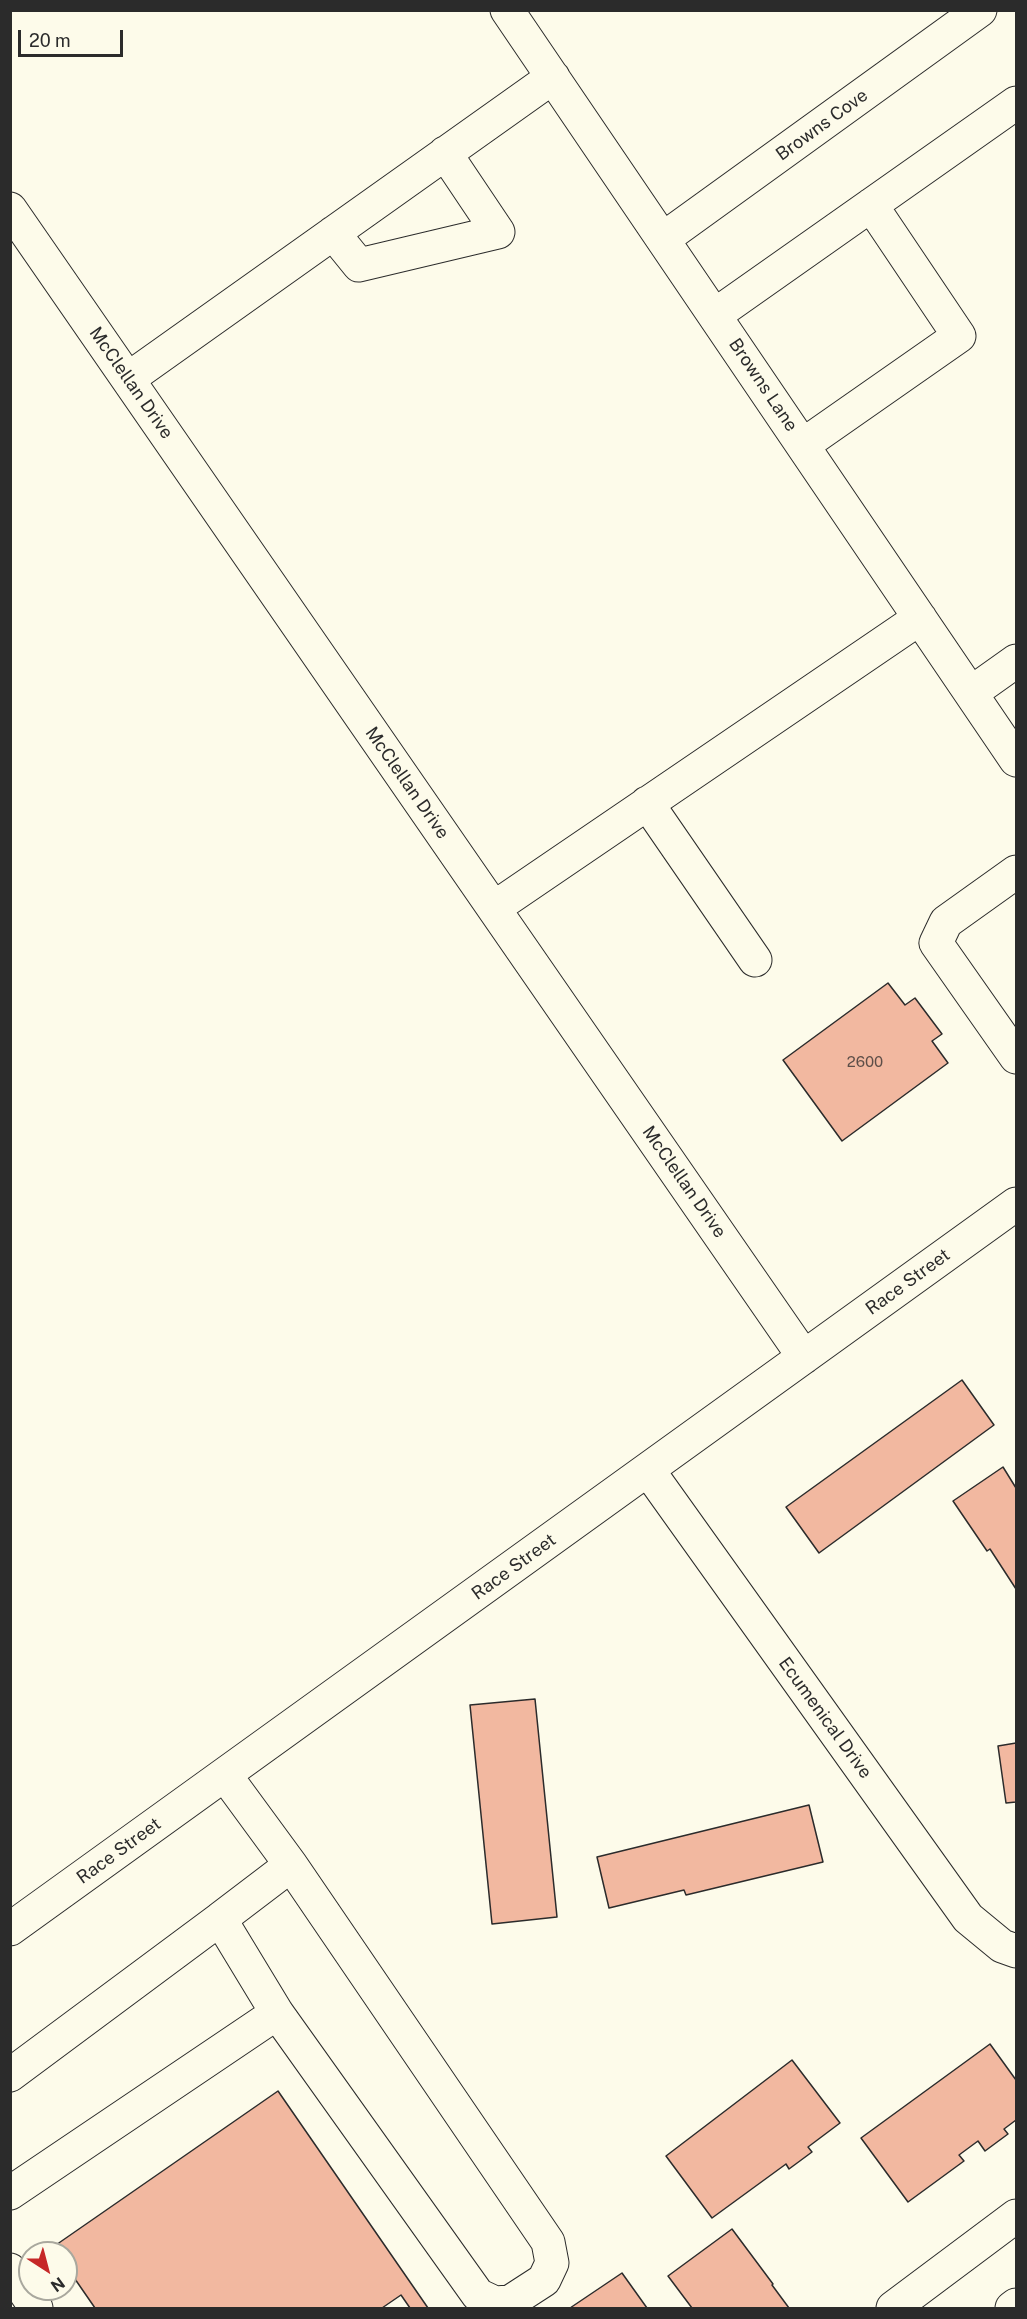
<!DOCTYPE html>
<html>
<head>
<meta charset="utf-8">
<style>
  body { margin:0 }
  #map { position:relative; width:1027px; height:2319px; overflow:hidden; background:#fdfbea; font-family:"Public Sans",sans-serif }
  canvas { display:block }
  .frame { position:absolute; inset:0; border:12px solid #2b2b2b; pointer-events:none }
  .north { position:absolute; left:18px; top:2241px; width:60px; height:60px; box-sizing:border-box; background:#fdfbea; border:2px solid #a9a89e; border-radius:50%; rotate:144deg; font-size:16px; font-weight:700; line-height:24px; text-align:center; color:#2b2b2b }
  .north::after { content:''; display:block; margin:auto; width:21px; height:27px; background:#c62828; clip-path:polygon(50% 0,100% 100%,50% 72%,0 100%) }
  .scale { position:absolute; left:18px; top:30px; width:105px; height:27px; box-sizing:border-box; border:3px solid #2b2b2b; border-top:0; padding-left:8px; font-size:18px; line-height:21px; white-space:nowrap; color:#2b2b2b; -webkit-text-stroke:4px #fdfbea; paint-order:stroke }
</style>
</head>
<body>
<div id="map">
<canvas width="1027" height="2319"></canvas>
<div class="frame"></div>
<div class="north">N</div>
<div class="scale">20 m</div>
</div>
<script>
const ctx = document.querySelector('canvas').getContext('2d');
ctx.lineJoin = 'round';
function paint(path, color) { ctx.fillStyle = color; ctx.fill(path, 'evenodd'); }
function stroke(path, color, width, dash) { ctx.strokeStyle = color; ctx.lineWidth = width; ctx.lineCap = dash ? 'butt' : 'round'; ctx.setLineDash(dash || []); ctx.stroke(path); }
function label(font, color, halo, rows, align = 'center') {
  ctx.font = font + ' "Public Sans",sans-serif'; ctx.lineWidth = 4.5; ctx.setLineDash([]); ctx.textBaseline = 'middle'; ctx.strokeStyle = halo; ctx.fillStyle = color; for (const [text, x, y, turn = 0] of rows) {
    ctx.save(); ctx.translate(x, y); ctx.rotate((+turn || 0) * Math.PI / 180); ctx.textAlign = isNaN(turn) ? turn : align; if (halo) ctx.strokeText(text, 0, 0); ctx.fillText(text, 0, 0); ctx.restore();
  }
}
const building = new Path2D(`
  M888,983L905,1005L915,998L942,1034L932,1041L948,1063L842,1141L783,1060Z
  M962,1380L994,1425L819,1553L786,1507Z
  M1003,1467L1016,1488V1589L990,1549L987,1551L953,1501Z
  M535,1699L557,1917L492,1924L470,1705Z
  M1016,1743V1802L1006,1803L998,1746Z
  M809,1805L823,1862L686,1895L684,1890L609,1908L597,1857Z
  M990,2044L1016,2080V2120L1004,2129L1008,2134L985,2151L978,2141L959,2155L964,2161L908,2202L861,2138Z
  M792,2060L840,2123L808,2147L812,2152L789,2169L786,2164L712,2218L666,2156Z
  M278,2091L428,2308H410L401,2295L382,2308H95L66,2266V2253H57L53,2247Z
  M732,2229L773,2284L772,2285L789,2308H692L668,2276Z
  M622,2273L647,2308H570Z`);
const minor = new Path2D(`
  M507,10L1016,760
  M10,209L804,1357
  M333,233L359,265L498,232L445,153
  M663,239L980,10
  M715,315L1016,103
  M128,379L553,77
  M803,445L959,336L871,205
  M971,693L1016,661
  M647,803L755,960
  M1016,872L946,922L936,943L1016,1057
  M494,908L920,618
  M648,1470L968,1918L1002,1946L1016,1951
  M220,1919L291,1865
  M10,1929L1016,1204
  M10,2075L220,1919L277,2013L478,2295L495,2303L510,2302L544,2280L552,2263L548,2242L291,1865L225,1775
  M10,2193L277,2013
  M10,2270L36,2308
  M893,2308L1016,2216
  M1012,2308L1016,2305`);
const numberNames = [
  ["2600",865,1062]
];
const streetNames = [
  ["Browns Cove",822,125,-36],
  ["McClellan Drive",131,383,55],
  ["Browns Lane",763,385,56],
  ["McClellan Drive",407,783,55],
  ["McClellan Drive",684,1182,55],
  ["Race Street",908,1282,-36],
  ["Race Street",514,1567,-36],
  ["Ecumenical Drive",825,1718,54],
  ["Race Street",119,1851,-36]
];
paint(building, '#f2b8a0');
stroke(building, '#2b2b2b', 1.5);
stroke(minor, '#2b2b2b', 35);
stroke(minor, '#fdfbea', 33);
label('15px', '#5d4e48', null, numberNames);
label('18px', '#2b2b2b', '#fdfbea', streetNames);
</script>
</body>
</html>
